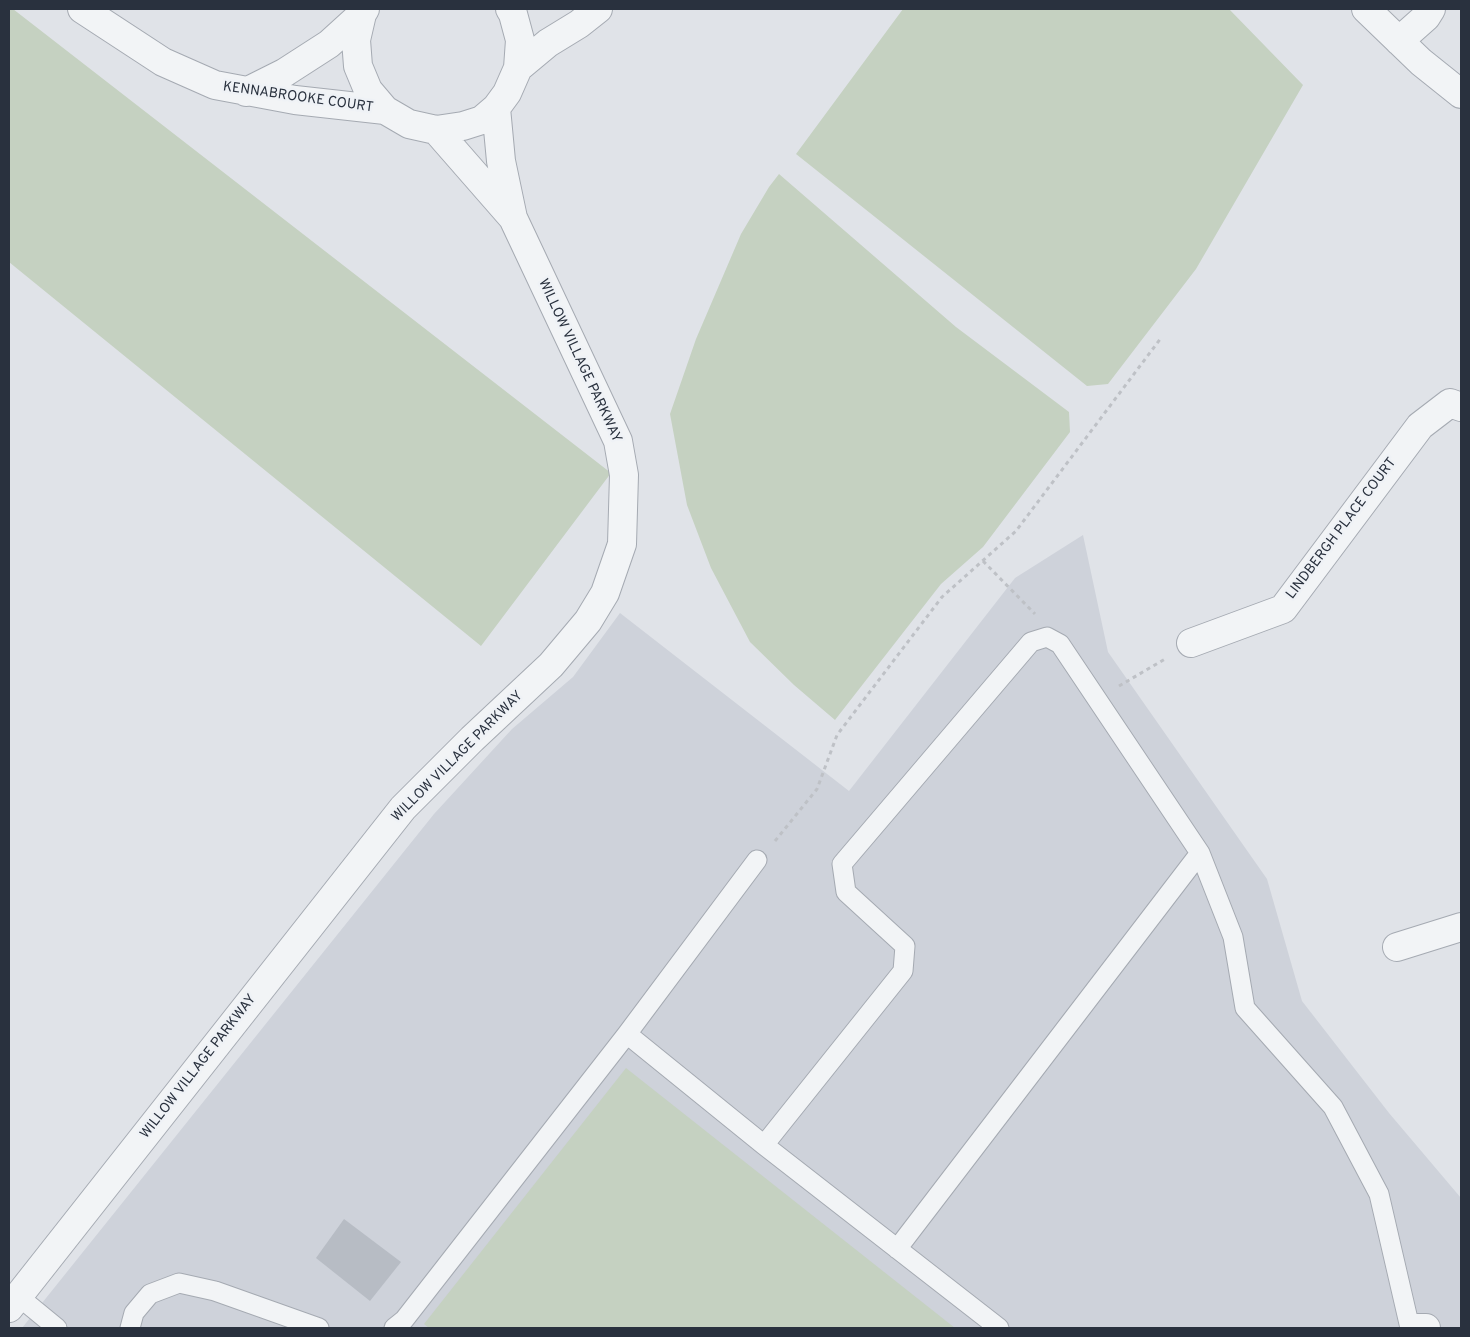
<!DOCTYPE html>
<style>
body{margin:0}
#map{position:relative;width:1470px;height:1337px;overflow:hidden;background:#e0e3e8;font-family:Overpass,sans-serif}
canvas{display:block}
.frame{position:absolute;inset:0;border:10px solid #29313e;pointer-events:none}
</style>
<div id="map">
<canvas width="1470" height="1337"></canvas>
<div class="frame"></div>
</div>
<script>
const ctx = document.querySelector('canvas').getContext('2d');
ctx.lineJoin = 'round';
function fillPath(path, color) { ctx.fillStyle = color; ctx.fill(path, 'evenodd'); }
const shape = rows => new Path2D(rows.map(r => 'M' + r).join(''));
function stroke(path, color, width, dash) { ctx.strokeStyle = color; ctx.lineWidth = width; ctx.lineCap = dash ? 'butt' : 'round'; ctx.setLineDash(dash || []); ctx.stroke(path); }
function write(font, color, halo, rows, align = 'center') {
  ctx.font = font + ' Overpass,sans-serif'; ctx.lineWidth = 5; ctx.setLineDash([]); ctx.textBaseline = 'middle'; ctx.strokeStyle = halo; ctx.fillStyle = color; for (const [text, x, y, turn = 0] of rows) {
    ctx.save(); ctx.translate(x, y); ctx.rotate((+turn || 0) * Math.PI / 180); ctx.textAlign = isNaN(turn) ? turn : align; if (halo) ctx.strokeText(text, 0, 0); ctx.fillText(text, 0, 0); ctx.restore();
  }
}
fillPath(shape([
 [1083,535,1108,652,1267,879,1302,1001,1389,1113,1461,1198,1461,1328,22,1328,434,814,512,729,573,677,620,613,849,791,1015,578]
]), '#ced2da');
fillPath(shape([
 [9,9,13,9,611,473,481,646,9,262],
 [903,9,1229,9,1303,85,1196,269,1108,384,1087,386,796,154],
 [779,174,956,327,1069,412,1070,432,983,547,941,584,835,720,794,685,750,642,711,568,687,505,670,414,696,339,741,234,769,187],
 [626,1068,955,1328,429,1328,424,1324]
]), '#c5d1c1');
fillPath(shape([
 [344,1219,401,1262,370,1301,316,1258]
]), '#b7bcc4');
const service = shape([
 [627,1034,764,1145,999,1328],
 [764,1145,903,971,905,946,846,892,842,864,1031,642,1047,637,1060,644,1200,853,1233,937,1245,1008,1333,1107,1379,1194,1410,1328],
 [897,1249,1200,853],
 [18,1296,57,1328],
 [130,1328,134,1313,150,1294,179,1283,215,1291,319,1328],
 [394,1328,404,1320,627,1034,757,860]
]);
const minor = shape([
 [82,9,163,62,215,85,295,100,385,110],
 [365,9,362,14,356,40,358,66,368,90,385,110,409,124,436,130,463,126,482,120,496,108,507,93,518,68,520,40,513,14,510,9],
 [1366,9,1421,62,1461,94],
 [1399,41,1426,17,1431,9],
 [518,68,548,43,579,24,598,9],
 [246,92,284,73,329,44,362,14],
 [436,130,512,217],
 [1191,643,1283,609,1420,426,1450,403,1461,407],
 [1397,947,1461,927],
 [9,1308,403,808,472,739,551,665,588,621,605,593,622,544,624,475,618,441,513,218,501,161,496,108],
 [1415,1328,1426,1328]
]);
stroke(service, '#a5aab2', 21);
stroke(minor, '#a5aab2', 30);
stroke(shape([
 [983,561,1035,614],
 [1119,686,1165,659],
 [775,841,817,789,837,735,942,597,1016,531,1161,338]
]), '#bec1c6', 3, [4, 4]);
stroke(service, '#f2f4f6', 19);
stroke(minor, '#f2f4f6', 28);
write('14px', '#29313e', '#eff2f6', [
 ["KENNABROOKE COURT",298,98,8],
 ["WILLOW VILLAGE PARKWAY",579,361,65],
 ["LINDBERGH PLACE COURT",1342,529,-53],
 ["WILLOW VILLAGE PARKWAY",458,757,-45],
 ["WILLOW VILLAGE PARKWAY",199,1067,-52]
]);
</script>
